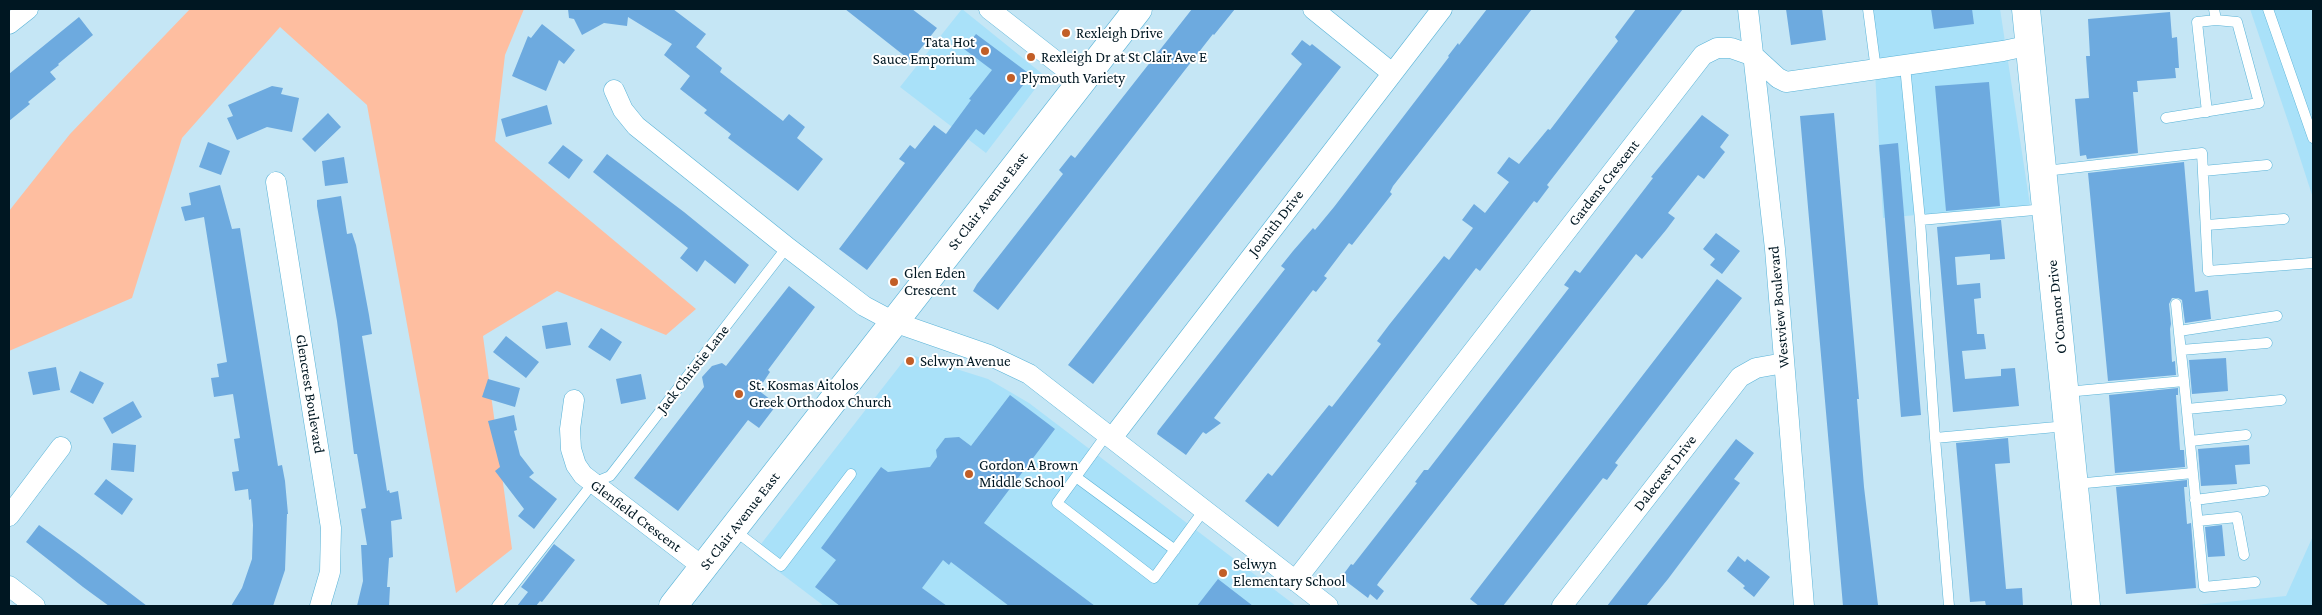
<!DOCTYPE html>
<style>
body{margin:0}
#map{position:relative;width:2322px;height:615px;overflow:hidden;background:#c5e6f5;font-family:"Crimson Pro",serif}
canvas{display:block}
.frame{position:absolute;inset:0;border:10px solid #001722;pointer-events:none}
</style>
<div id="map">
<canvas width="2322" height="615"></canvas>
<div class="frame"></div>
</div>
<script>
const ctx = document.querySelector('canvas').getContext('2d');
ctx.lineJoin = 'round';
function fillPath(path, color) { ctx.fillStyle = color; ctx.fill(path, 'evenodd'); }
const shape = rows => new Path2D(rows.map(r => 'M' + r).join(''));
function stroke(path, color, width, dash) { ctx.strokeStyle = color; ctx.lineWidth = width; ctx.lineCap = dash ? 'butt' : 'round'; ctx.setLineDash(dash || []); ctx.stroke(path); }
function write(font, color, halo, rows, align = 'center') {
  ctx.font = font + ' "Crimson Pro",serif'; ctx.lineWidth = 4; ctx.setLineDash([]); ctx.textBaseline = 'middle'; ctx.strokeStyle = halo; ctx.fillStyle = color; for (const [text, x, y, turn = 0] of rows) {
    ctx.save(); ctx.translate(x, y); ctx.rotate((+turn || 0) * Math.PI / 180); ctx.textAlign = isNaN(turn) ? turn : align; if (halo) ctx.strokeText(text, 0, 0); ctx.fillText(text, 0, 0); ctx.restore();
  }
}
fillPath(shape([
 [962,9,1045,76,986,153,900,87],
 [1868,9,2000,9,2030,205,1883,218,1874,53],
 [2250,9,2313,9,2313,198,2291,130],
 [909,354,988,379,1029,403,1296,606,824,606,754,553],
 [2313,536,2313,606,2186,606,2286,596]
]), '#a9e1f9');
fillPath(shape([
 [190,9,524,9,505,55,495,141,696,309,666,335,557,291,483,336,512,549,456,593,367,105,280,27,182,138,132,298,9,351,9,211,70,134]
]), '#febea0');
fillPath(shape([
 [568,9,673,9,706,34,696,47,722,68,720,72,783,121,789,114,805,127,797,138,823,159,798,191,728,138,731,134,704,113,707,110,680,89,690,76,664,55,672,44,628,17,627,26,604,23,582,35,574,19,569,18],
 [845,9,912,9,937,28,911,61],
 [1192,9,1235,9,1214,35,1213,34,998,310,973,291,977,284,1063,174,1059,170,1071,155,1075,158],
 [1487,9,1532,9,1393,186,1390,192,1392,194,1352,245,1349,243,1324,276,1327,278,1316,292,1313,290,1214,418,1221,423,1206,434,1203,432,1186,455,1157,434,1158,431,1285,269,1281,266,1293,251,1313,228,1315,230,1334,207,1449,57,1448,56,1458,43,1459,45],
 [1636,9,1683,9,1547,185,1549,187,1537,203,1534,201,1480,271,1476,268,1278,527,1245,501,1268,473,1272,476,1329,405,1332,407,1381,344,1377,341,1389,325,1444,256,1449,260,1473,228,1462,220,1474,204,1485,213,1509,182,1497,173,1509,157,1519,164,1548,129,1550,130,1618,41,1615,37],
 [1786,9,1822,9,1826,40,1791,45],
 [1931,9,1972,9,1974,24,1934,29],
 [2170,12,2172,38,2177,37,2179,68,2175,68,2176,78,2137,81,2138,92,2133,92,2138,153,2087,159,2086,155,2080,156,2075,99,2089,98,2086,56,2090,56,2088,19],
 [79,17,93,35,58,64,59,65,50,72,56,79,28,102,30,104,9,121,9,74],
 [542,24,575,50,564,64,559,60,546,91,512,76,528,36,531,38],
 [976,34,1031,75,984,135,976,129,867,270,839,249,905,163,899,159,910,145,915,149,934,125,946,134,971,100,969,99,992,70,964,49],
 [1302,40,1310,46,1312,44,1341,67,1093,384,1068,365,1302,64,1291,54],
 [1989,82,2000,206,1946,211,1935,86],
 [272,86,283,88,281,94,299,98,292,132,267,127,237,140,227,118,233,116,228,105],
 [547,105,552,124,506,137,501,119],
 [328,113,341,127,315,152,302,139],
 [1834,113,1859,399,1857,399,1864,487,1878,605,1870,606,1843,606,1800,116],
 [1702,115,1729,135,1720,147,1725,152,1704,179,1698,175,1668,213,1675,218,1666,230,1642,259,1636,254,1379,582,1377,585,1384,591,1377,600,1370,594,1368,598,1343,579,1345,577,1343,575,1351,564,1353,565,1417,483,1415,482,1424,470,1428,470,1569,288,1564,285,1575,270,1580,273,1653,178,1651,177],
 [208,142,230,151,221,175,199,167],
 [1898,143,1921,415,1901,417,1879,145],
 [563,145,583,160,569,179,548,163],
 [607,154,684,212,749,265,735,284,705,260,697,272,680,258,688,248,593,172],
 [344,157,348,183,325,186,322,161],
 [2184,162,2195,292,2208,290,2211,319,2185,323,2182,300,2178,298,2172,298,2169,304,2171,324,2170,329,2172,362,2175,361,2176,375,2108,381,2088,173],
 [220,185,232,229,240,228,278,466,282,465,285,481,288,514,287,514,285,570,273,606,231,606,242,588,252,559,253,525,251,499,249,500,248,489,235,491,232,472,239,471,234,439,240,438,233,394,214,397,211,378,219,377,217,364,227,362,204,217,185,221,181,207,191,205,189,193],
 [341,196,347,234,352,233,356,245,369,315,372,334,362,336,387,491,389,490,390,493,398,491,402,519,391,521,393,557,389,558,387,587,390,587,389,606,357,606,363,581,361,545,367,545,361,509,366,508,357,454,354,454,337,321,317,206,317,200],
 [2001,220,2005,259,1990,260,1990,254,1955,257,1957,285,1980,283,1981,298,1974,299,1977,334,1984,334,1986,349,1962,351,1965,379,2001,376,2001,369,2015,368,2019,406,1953,412,1937,227],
 [1716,233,1740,251,1722,274,1710,265,1715,259,1703,249],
 [1717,279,1742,298,1615,463,1618,465,1607,480,1603,478,1503,606,1479,606,1470,599],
 [789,286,815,307,768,370,770,372,758,390,775,403,773,405,775,407,759,428,748,420,678,511,634,478,704,387,702,377,712,366,722,363,726,366],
 [567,322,571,345,546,349,542,326],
 [601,328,622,342,610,361,588,347],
 [506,336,539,362,526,378,493,352],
 [2226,358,2228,391,2192,394,2189,360],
 [56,367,60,390,33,395,28,372],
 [80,371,104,383,93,404,70,392],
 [641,374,646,399,621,404,616,379],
 [488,379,520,388,515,407,482,397],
 [2178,388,2178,395,2176,395,2180,450,2184,450,2185,467,2115,473,2109,395],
 [1010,395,1055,429,984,523,1095,606,1009,606,951,562,949,565,943,560,922,588,947,606,840,606,815,587,836,560,821,548,881,467,888,472,930,467,937,457,936,450,945,438,959,437,971,446],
 [133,401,142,417,112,434,103,418],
 [514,415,517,430,514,431,520,455,534,473,529,477,557,499,534,529,518,516,524,509,495,471,500,467,488,421],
 [2008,438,2010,463,1995,464,2006,589,2022,588,2023,606,1986,606,1985,601,1970,602,1956,443],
 [1736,439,1754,453,1734,479,1740,483,1668,579,1646,606,1607,606],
 [113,443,136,445,134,472,111,470],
 [2249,445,2250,464,2235,465,2237,484,2201,486,2198,449],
 [106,479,133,499,122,515,94,494],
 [2187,480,2187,487,2184,487,2187,524,2191,523,2196,588,2126,594,2116,487],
 [39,525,79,554,147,606,109,606,83,587,26,542],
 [2222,525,2225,556,2208,557,2205,527],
 [554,544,575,560,542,602,540,601,536,606,517,606,528,592,521,587],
 [1738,556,1745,562,1747,559,1770,577,1754,597,1743,588,1745,586,1727,571],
 [1218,579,1253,606,1197,606]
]), '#6daadf');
const service = shape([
 [1868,9,1876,70],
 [2268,9,2313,138],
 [1905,66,1920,220,2046,209],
 [2207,112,2197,22,2216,20],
 [2166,118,2259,103,2237,22,2216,20,2214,9],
 [2045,171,2202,153,2208,271,2312,263],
 [2203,171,2267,165],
 [1920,220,1935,438,2067,426],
 [2207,225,2284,219],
 [2176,304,2184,381],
 [2179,331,2277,316],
 [2181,350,2267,343],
 [2066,392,2184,381,2204,587,2255,582],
 [2187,409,2281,400],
 [1107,434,1057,503,1154,578,1204,510],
 [1935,438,1949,606],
 [2190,441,2246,435],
 [1076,477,1175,550],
 [2075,484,2193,473],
 [2195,500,2264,491],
 [2198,521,2237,517,2244,555],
 [734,530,781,566,851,474],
 [497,606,593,483,610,476,614,471,787,247]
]);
const minor = shape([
 [989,9,1081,81],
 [1313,9,1392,73],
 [1748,9,1775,249,1804,606],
 [9,24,28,9],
 [614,90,623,110,636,126,787,247,864,306,894,322,989,355,1029,374,1328,606],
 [276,182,331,528,330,572,320,606],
 [574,400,570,429,571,449,576,465,583,475,703,567],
 [1112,438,1442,9],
 [9,516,61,447],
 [1295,581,1703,55,1717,48,1731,48,1754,56,1778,78,1786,82,2003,51,2031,45],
 [9,586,35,606],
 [1562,606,1740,377,1756,368,1784,363]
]);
const secondary = shape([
 [2026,9,2086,606],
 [673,606,1138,9]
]);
stroke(service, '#59b3d7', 11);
stroke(minor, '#59b3d7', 21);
stroke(secondary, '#59b3d7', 29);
stroke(service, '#fff', 10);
stroke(minor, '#fff', 20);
stroke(secondary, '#fff', 28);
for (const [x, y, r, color] of [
 [1066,33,5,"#c25e27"],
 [985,51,5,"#c25e27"],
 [1031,57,5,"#c25e27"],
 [1011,78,5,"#c25e27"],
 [894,282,5,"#c25e27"],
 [910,361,5,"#c25e27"],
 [739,394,5,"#c25e27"],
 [969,474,5,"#c25e27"],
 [1223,573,5,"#c25e27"]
]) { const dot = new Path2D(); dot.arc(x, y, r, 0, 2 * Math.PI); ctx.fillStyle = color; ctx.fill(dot); stroke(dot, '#fff', 2); }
write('15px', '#001722', '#fff', [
 ["Rexleigh Drive",1076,33],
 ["Tata Hot",975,42,"right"],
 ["Sauce Emporium",975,59,"right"],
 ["Rexleigh Dr at St Clair Ave E",1041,57],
 ["Plymouth Variety",1021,78],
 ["Glen Eden",904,273],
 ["Crescent",904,290],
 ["Selwyn Avenue",920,361],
 ["St. Kosmas Aitolos",749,385],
 ["Greek Orthodox Church",749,402],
 ["Gordon A Brown",979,465],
 ["Middle School",979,482],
 ["Selwyn",1233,564],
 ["Elementary School",1233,581]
], 'left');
write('15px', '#001722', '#fff', [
 ["Gardens Crescent",1604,183,-52],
 ["St Clair Avenue East",988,201,-52],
 ["Joanith Drive",1276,223,-52],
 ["Westview Boulevard",1779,307,-95],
 ["O'Connor Drive",2057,307,-96],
 ["Jack Christie Lane",693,369,-52],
 ["Glencrest Boulevard",310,394,81],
 ["Dalecrest Drive",1665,473,-52],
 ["Glenfield Crescent",636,516,37],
 ["St Clair Avenue East",740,521,-52]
]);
</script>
